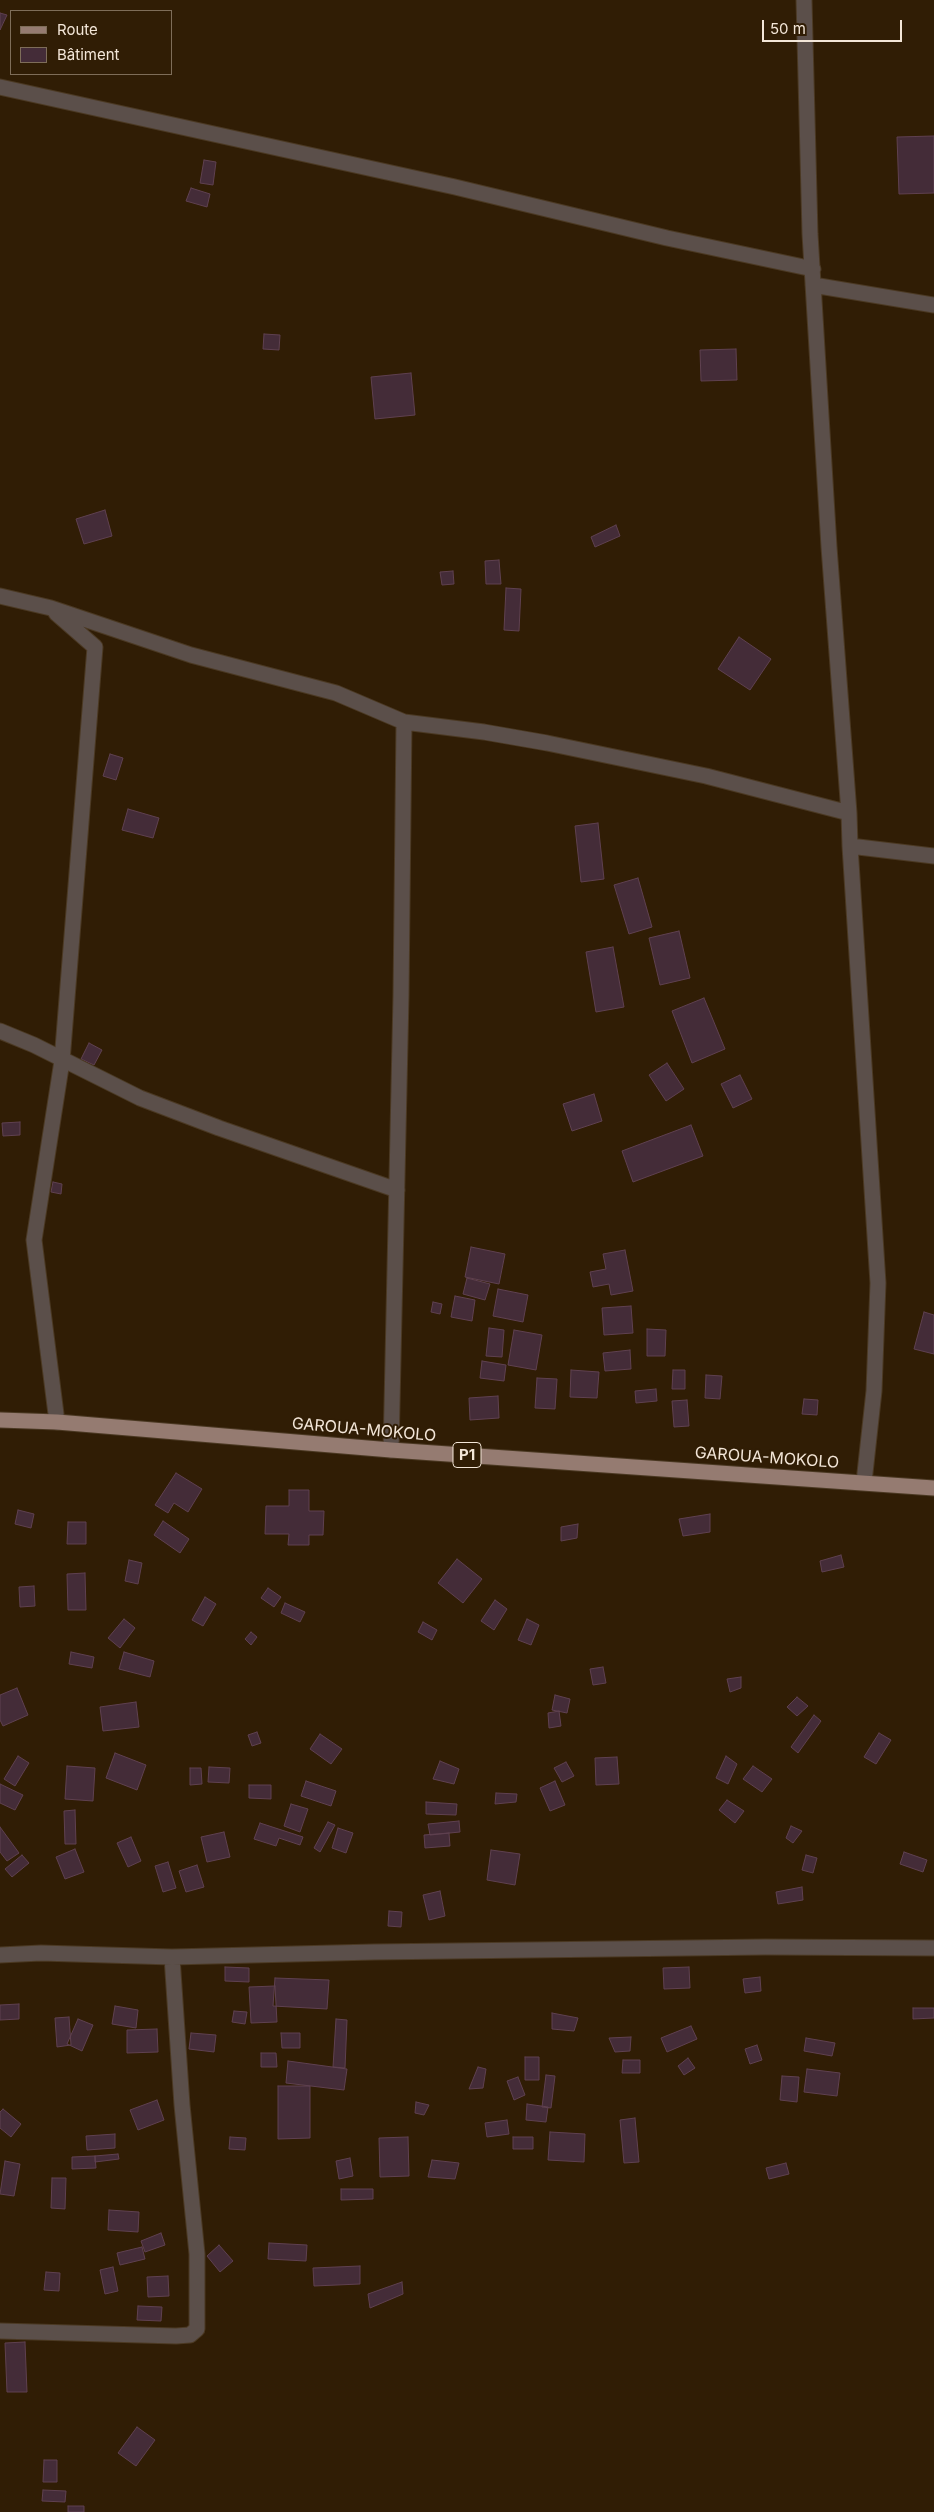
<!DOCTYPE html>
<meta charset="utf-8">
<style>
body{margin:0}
#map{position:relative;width:934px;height:2512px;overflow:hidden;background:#301d05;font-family:Inter,sans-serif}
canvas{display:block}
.legend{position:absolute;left:10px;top:10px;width:162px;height:65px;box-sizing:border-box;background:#301d05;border:1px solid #7e6d59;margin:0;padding:6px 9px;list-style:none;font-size:15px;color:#f3e6d8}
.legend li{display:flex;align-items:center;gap:10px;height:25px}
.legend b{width:25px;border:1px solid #7e6d59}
.scale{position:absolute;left:762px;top:20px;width:140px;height:22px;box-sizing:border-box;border:2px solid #f3e6d8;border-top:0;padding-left:6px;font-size:15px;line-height:18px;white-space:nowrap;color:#f3e6d8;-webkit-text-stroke:4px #301d05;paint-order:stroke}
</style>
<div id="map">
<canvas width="934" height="2512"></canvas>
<ul class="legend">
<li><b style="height:6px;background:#957b71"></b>Route</li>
<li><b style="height:14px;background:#442c38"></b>Bâtiment</li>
</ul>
<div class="scale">50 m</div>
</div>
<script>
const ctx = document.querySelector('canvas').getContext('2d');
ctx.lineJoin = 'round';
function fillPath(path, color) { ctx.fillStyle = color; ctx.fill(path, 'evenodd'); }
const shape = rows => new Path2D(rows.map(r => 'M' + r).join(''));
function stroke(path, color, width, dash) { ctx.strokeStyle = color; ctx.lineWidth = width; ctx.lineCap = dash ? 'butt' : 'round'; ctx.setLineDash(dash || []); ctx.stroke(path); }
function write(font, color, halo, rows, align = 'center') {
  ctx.font = font + ' Inter,sans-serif'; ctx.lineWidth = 4; ctx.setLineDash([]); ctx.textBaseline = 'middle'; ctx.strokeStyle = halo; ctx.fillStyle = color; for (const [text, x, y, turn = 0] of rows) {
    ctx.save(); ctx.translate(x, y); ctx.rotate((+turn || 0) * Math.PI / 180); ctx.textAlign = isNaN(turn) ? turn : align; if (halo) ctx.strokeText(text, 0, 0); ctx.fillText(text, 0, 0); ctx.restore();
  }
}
const building = shape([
 [0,13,7,15,0,30,0,13],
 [934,136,934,193,899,194,897,137,934,136],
 [204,160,216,162,213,185,200,183,204,160],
 [191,188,210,194,207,207,186,201,191,188],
 [264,334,280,335,279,350,263,349,264,334],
 [736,349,737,380,701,381,700,350,736,349],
 [411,373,415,415,375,419,371,377,411,373],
 [105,510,112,536,84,544,76,519,105,510],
 [616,525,620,536,595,547,591,537,616,525],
 [499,560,501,584,486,584,485,561,499,560],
 [453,571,454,584,442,585,440,572,453,571],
 [506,588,521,589,519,631,504,630,506,588],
 [739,637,771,659,750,690,718,669,739,637],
 [110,754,123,758,116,780,103,776,110,754],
 [128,809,159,818,153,838,122,830,128,809],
 [598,823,604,879,581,882,575,826,598,823],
 [638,878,652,927,629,934,614,885,638,878],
 [679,931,690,978,660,985,649,938,679,931],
 [613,947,624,1007,596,1012,586,952,613,947],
 [704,998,725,1049,692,1063,672,1011,704,998],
 [89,1043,102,1050,94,1065,81,1059,89,1043],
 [667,1063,684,1089,666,1101,649,1075,667,1063],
 [740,1075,752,1099,733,1108,721,1084,740,1075],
 [594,1094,602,1121,572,1131,563,1104,594,1094],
 [20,1122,20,1135,3,1136,2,1123,20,1122],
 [691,1125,703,1156,633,1182,622,1151,691,1125],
 [53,1182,62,1184,61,1194,51,1192,53,1182],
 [471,1247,505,1254,499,1284,465,1277,471,1247],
 [625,1250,633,1291,611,1295,609,1284,593,1287,590,1272,606,1269,603,1254,625,1250],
 [467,1278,490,1284,485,1300,463,1294,467,1278],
 [498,1289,528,1295,523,1322,493,1316,498,1289],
 [455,1296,475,1300,472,1321,451,1317,455,1296],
 [433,1302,442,1304,440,1314,431,1312,433,1302],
 [631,1306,633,1333,604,1335,602,1308,631,1306],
 [924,1312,934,1315,934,1354,914,1349,924,1312],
 [489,1328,504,1330,502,1357,486,1356,489,1328],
 [647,1329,666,1330,665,1356,647,1356,647,1329],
 [514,1330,542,1335,536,1370,508,1365,514,1330],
 [630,1350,631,1369,605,1371,603,1353,630,1350],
 [482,1361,506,1365,504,1381,480,1378,482,1361],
 [571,1370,599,1372,597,1398,570,1397,571,1370],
 [673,1370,685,1370,685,1389,672,1389,673,1370],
 [706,1375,722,1376,720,1399,705,1398,706,1375],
 [537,1378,557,1379,555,1409,535,1408,537,1378],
 [656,1389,657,1401,636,1403,635,1391,656,1389],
 [498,1396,499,1418,470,1420,469,1398,498,1396],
 [804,1399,818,1400,817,1415,802,1414,804,1399],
 [687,1400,689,1426,674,1427,672,1401,687,1400],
 [176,1473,202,1489,188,1512,174,1503,168,1513,155,1505,176,1473],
 [289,1490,309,1490,309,1511,324,1511,323,1535,309,1535,309,1545,288,1545,289,1534,265,1534,266,1506,289,1506,289,1490],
 [18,1510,34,1514,31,1528,15,1524,18,1510],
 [710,1514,710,1532,683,1536,679,1519,710,1514],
 [163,1521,189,1539,180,1553,154,1535,163,1521],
 [68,1522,86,1522,86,1544,67,1544,68,1522],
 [578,1524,577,1538,561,1541,561,1527,578,1524],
 [841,1555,844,1567,822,1572,820,1561,841,1555],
 [457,1559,482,1579,463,1603,438,1583,457,1559],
 [129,1560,142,1563,138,1584,125,1581,129,1560],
 [85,1573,86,1610,68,1610,67,1574,85,1573],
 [34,1586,35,1606,20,1607,19,1587,34,1586],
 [268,1588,281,1597,274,1607,261,1598,268,1588],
 [205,1597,216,1604,203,1626,192,1620,205,1597],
 [495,1600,507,1609,494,1630,481,1621,495,1600],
 [285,1603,305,1612,300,1622,281,1613,285,1603],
 [124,1619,135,1628,120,1648,108,1638,124,1619],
 [527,1619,539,1625,531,1645,518,1640,527,1619],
 [423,1622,437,1630,432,1640,418,1632,423,1622],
 [251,1632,257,1637,251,1645,245,1639,251,1632],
 [71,1652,94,1657,92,1668,69,1664,71,1652],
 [124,1652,154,1661,150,1677,119,1669,124,1652],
 [603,1667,606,1683,593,1685,590,1669,603,1667],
 [741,1677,741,1688,730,1692,727,1679,741,1677],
 [17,1688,28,1715,3,1726,0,1720,0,1695,17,1688],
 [555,1695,570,1699,567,1713,552,1710,555,1695],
 [797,1697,808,1706,797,1716,787,1707,797,1697],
 [136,1702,139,1727,103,1731,100,1707,136,1702],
 [559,1711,561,1726,549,1728,548,1713,559,1711],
 [814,1715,821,1721,798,1753,791,1747,814,1715],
 [257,1732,261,1743,252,1746,248,1735,257,1732],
 [879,1733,891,1740,876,1764,864,1757,879,1733],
 [320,1734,342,1749,331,1764,310,1749,320,1734],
 [115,1753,146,1765,137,1790,106,1778,115,1753],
 [18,1756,29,1763,15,1786,4,1779,18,1756],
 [726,1756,737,1764,728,1784,716,1778,726,1756],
 [617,1757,619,1784,596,1785,595,1758,617,1757],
 [440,1761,459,1769,454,1784,433,1779,440,1761],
 [566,1762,574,1776,562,1782,554,1768,566,1762],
 [67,1766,95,1768,93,1801,65,1799,67,1766],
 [753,1766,772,1779,762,1792,743,1779,753,1766],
 [209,1767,230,1768,229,1783,208,1782,209,1767],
 [190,1768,201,1768,202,1784,190,1785,190,1768],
 [306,1781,336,1791,331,1806,301,1796,306,1781],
 [555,1781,565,1805,550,1811,540,1788,555,1781],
 [0,1784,23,1795,15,1810,0,1803,0,1784],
 [249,1785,271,1785,271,1799,249,1798,249,1785],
 [496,1793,517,1794,516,1802,495,1804,496,1793],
 [727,1800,744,1811,735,1823,719,1810,727,1800],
 [426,1802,457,1804,456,1815,426,1814,426,1802],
 [291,1804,308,1809,300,1832,284,1826,291,1804],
 [75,1810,76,1844,65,1844,64,1811,75,1810],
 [459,1821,460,1832,430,1835,428,1824,459,1821],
 [328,1822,335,1825,320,1852,314,1848,328,1822],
 [260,1823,303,1837,300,1845,279,1838,276,1846,254,1839,260,1823],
 [791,1826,802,1831,793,1843,786,1838,791,1826],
 [0,1827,19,1853,7,1861,0,1852,0,1827],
 [338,1828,353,1833,346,1853,332,1848,338,1828],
 [224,1832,230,1857,207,1862,201,1837,224,1832],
 [449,1833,450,1846,425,1848,424,1835,449,1833],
 [131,1837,141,1861,128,1867,117,1843,131,1837],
 [75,1849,84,1872,65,1879,56,1857,75,1849],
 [491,1850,520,1854,515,1885,487,1880,491,1850],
 [904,1852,927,1860,923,1872,900,1864,904,1852],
 [22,1855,29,1863,12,1877,5,1869,22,1855],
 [806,1855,817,1858,813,1873,802,1870,806,1855],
 [168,1862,176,1888,163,1892,155,1866,168,1862],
 [197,1865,204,1887,186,1892,179,1871,197,1865],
 [802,1887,803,1900,778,1904,776,1892,802,1887],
 [440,1891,445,1916,429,1920,423,1895,440,1891],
 [389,1911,402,1912,401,1927,388,1926,389,1911],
 [225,1967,249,1968,249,1982,225,1981,225,1967],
 [689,1967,690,1988,664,1989,663,1968,689,1967],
 [760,1977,761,1991,745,1993,743,1979,760,1977],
 [275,1978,329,1980,327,2009,273,2006,275,1978],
 [275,1986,277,2022,251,2023,249,1987,275,1986],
 [19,2004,19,2019,0,2020,0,2005,19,2004],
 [115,2006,138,2010,136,2028,112,2024,115,2006],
 [913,2008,934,2008,934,2018,913,2019,913,2008],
 [234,2011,247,2012,245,2024,232,2022,234,2011],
 [552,2013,578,2018,574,2031,552,2029,552,2013],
 [69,2017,71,2045,57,2047,55,2018,69,2017],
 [78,2019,93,2025,82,2051,67,2044,78,2019],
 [336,2019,347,2020,345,2068,333,2067,336,2019],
 [691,2026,697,2039,667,2052,661,2038,691,2026],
 [157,2029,158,2052,127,2053,127,2030,157,2029],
 [191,2033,216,2035,214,2052,189,2049,191,2033],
 [281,2033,300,2033,300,2048,282,2048,281,2033],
 [631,2037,630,2051,615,2052,609,2038,631,2037],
 [806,2038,835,2043,832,2056,804,2051,806,2038],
 [757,2045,762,2060,750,2064,745,2049,757,2045],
 [261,2053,276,2053,277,2067,261,2067,261,2053],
 [525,2057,539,2057,539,2080,525,2080,525,2057],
 [688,2058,695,2068,684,2075,678,2066,688,2058],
 [623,2060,640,2060,640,2073,622,2073,623,2060],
 [288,2061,347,2069,344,2090,286,2083,288,2061],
 [478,2067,486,2069,483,2088,469,2089,478,2067],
 [807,2069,840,2073,837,2096,804,2092,807,2069],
 [546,2075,555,2076,551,2108,542,2107,546,2075],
 [782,2076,799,2077,797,2102,780,2100,782,2076],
 [518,2077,525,2095,514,2100,507,2081,518,2077],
 [278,2086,310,2086,310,2138,278,2139,278,2086],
 [157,2100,164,2120,138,2130,130,2110,157,2100],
 [416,2102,429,2105,424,2115,415,2113,416,2102],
 [527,2104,548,2107,546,2122,526,2120,527,2104],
 [3,2109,21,2124,11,2137,0,2128,0,2112,3,2109],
 [635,2118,639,2162,624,2163,620,2120,635,2118],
 [507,2120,509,2134,487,2137,485,2123,507,2120],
 [550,2132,585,2134,584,2162,548,2160,550,2132],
 [115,2134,115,2148,87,2150,86,2136,115,2134],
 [230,2137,246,2138,245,2150,229,2149,230,2137],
 [408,2137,409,2176,380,2177,379,2138,408,2137],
 [513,2137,533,2137,533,2149,513,2149,513,2137],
 [118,2154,119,2159,95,2162,95,2156,118,2154],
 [95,2156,96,2168,72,2169,72,2157,95,2156],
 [350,2158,353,2176,339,2179,336,2161,350,2158],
 [432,2160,459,2163,455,2179,428,2177,432,2160],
 [5,2161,20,2164,14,2196,0,2194,5,2161],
 [786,2163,789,2174,769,2179,766,2168,786,2163],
 [52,2178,66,2178,65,2209,51,2208,52,2178],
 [341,2189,373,2189,373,2199,341,2200,341,2189],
 [109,2210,139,2212,138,2232,108,2230,109,2210],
 [161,2233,165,2245,145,2252,141,2241,161,2233],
 [269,2243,307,2245,306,2261,268,2259,269,2243],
 [219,2245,233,2261,220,2272,207,2256,219,2245],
 [142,2247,145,2259,120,2265,117,2253,142,2247],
 [360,2266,360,2284,314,2286,313,2268,360,2266],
 [113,2267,118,2291,105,2294,100,2270,113,2267],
 [46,2272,60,2273,59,2291,44,2290,46,2272],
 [168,2276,169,2296,148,2297,147,2277,168,2276],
 [402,2282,403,2294,370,2308,368,2294,402,2282],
 [138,2306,162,2307,161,2321,137,2320,138,2306],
 [25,2342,27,2392,7,2392,5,2343,25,2342],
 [137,2427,155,2440,136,2466,118,2453,137,2427],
 [44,2460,57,2460,57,2482,43,2482,44,2460],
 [43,2490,66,2491,65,2502,42,2501,43,2490],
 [68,2506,84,2506,84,2512,68,2512,68,2506]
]);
fillPath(building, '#442c38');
stroke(building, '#5f4150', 1);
const minor = shape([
 [804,0,810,234,829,547,849,813,850,846,878,1283,874,1391,864,1482],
 [0,87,455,187,667,238,813,269],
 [813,285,934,305],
 [0,596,51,608,191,655,336,693,404,722,484,732,547,743,706,776,849,813],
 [56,613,95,647,62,1061,34,1240,57,1422],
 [850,846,934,856],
 [0,1031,34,1045,140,1098,219,1128,397,1190],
 [391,1450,401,996,404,722],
 [0,1955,41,1953,172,1957,374,1952,765,1947,934,1948],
 [0,2331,176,2336,190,2335,197,2329,197,2254,182,2105,172,1957]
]);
const major = shape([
 [0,1420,57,1422,391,1450,934,1488]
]);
stroke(minor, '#4b3923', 17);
stroke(major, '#4b3923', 17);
stroke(minor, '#5b4f4a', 15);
stroke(major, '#957b71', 15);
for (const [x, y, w] of [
 [467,1455,28]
]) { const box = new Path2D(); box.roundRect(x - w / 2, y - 12.5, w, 25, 4); ctx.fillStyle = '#301d05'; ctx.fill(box); stroke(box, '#f3e6d8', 1); }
write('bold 15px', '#f3e6d8', null, [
 ["P1",467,1455]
]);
write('16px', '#f3e6d8', '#301d05', [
 ["GAROUA-MOKOLO",364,1430,5],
 ["GAROUA-MOKOLO",767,1458,4]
]);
</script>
